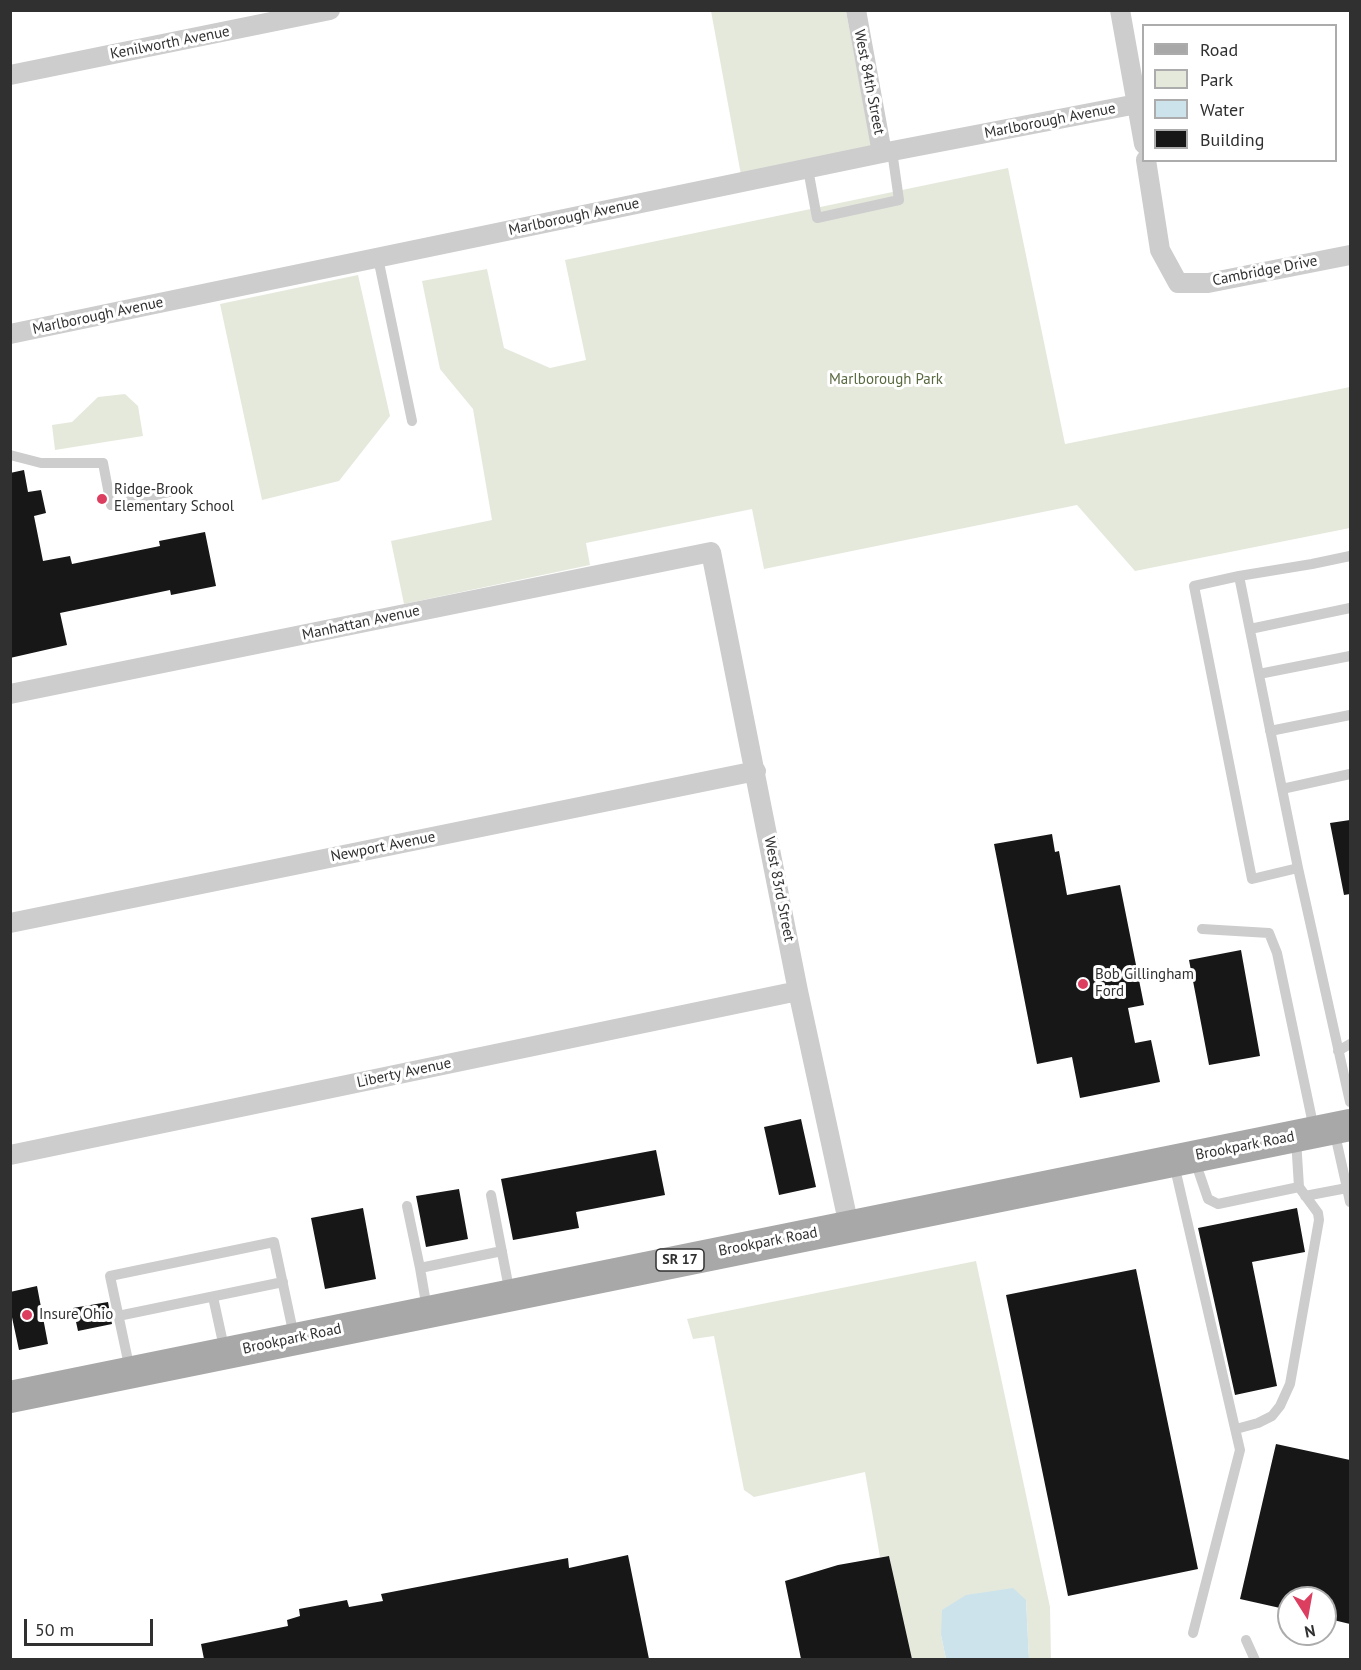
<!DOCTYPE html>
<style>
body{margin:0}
#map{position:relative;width:1361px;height:1670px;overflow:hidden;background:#fff;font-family:"PT Sans",sans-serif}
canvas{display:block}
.frame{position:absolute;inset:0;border:12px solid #303030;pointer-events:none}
.legend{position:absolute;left:1142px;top:24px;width:195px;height:138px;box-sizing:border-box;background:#fff;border:2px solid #acacac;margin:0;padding:8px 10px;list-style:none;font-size:18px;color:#303030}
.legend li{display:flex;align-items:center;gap:12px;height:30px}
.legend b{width:30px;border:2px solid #acacac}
.north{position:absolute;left:1277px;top:1586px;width:60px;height:60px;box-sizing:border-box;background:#fff;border:2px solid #acacac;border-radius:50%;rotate:169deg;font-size:16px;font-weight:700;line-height:24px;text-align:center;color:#303030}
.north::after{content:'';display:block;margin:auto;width:21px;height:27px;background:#dc3e60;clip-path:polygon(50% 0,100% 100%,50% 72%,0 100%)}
.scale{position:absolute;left:24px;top:1619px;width:129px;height:27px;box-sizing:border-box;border:3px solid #303030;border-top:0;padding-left:8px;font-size:18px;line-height:21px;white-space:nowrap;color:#303030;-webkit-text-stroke:4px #fff;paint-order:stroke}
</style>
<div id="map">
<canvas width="1361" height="1670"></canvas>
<div class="frame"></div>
<ul class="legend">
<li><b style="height:8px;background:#a8a8a8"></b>Road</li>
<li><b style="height:16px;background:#e5e9dc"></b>Park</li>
<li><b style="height:16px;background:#cde3eb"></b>Water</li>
<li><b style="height:16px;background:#171717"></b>Building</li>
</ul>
<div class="north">N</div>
<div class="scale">50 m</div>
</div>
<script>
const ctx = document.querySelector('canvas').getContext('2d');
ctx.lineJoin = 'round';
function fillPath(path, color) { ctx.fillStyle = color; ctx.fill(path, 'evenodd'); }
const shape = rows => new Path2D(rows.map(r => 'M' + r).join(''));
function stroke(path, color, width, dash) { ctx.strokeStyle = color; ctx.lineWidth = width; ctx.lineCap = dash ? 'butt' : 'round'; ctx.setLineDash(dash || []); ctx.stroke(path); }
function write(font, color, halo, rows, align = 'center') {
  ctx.font = font + ' "PT Sans",sans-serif'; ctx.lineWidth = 6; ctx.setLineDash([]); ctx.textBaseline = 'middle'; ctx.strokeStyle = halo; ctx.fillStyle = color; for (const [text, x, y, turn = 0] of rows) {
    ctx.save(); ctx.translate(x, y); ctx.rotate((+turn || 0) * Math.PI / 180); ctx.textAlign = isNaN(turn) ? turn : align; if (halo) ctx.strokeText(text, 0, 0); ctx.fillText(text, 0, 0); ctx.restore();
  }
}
fillPath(shape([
 [711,11,846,11,872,149,741,175],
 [1008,168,1065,444,1350,387,1350,528,1135,571,1077,505,764,569,752,509,586,543,590,565,404,604,391,541,492,520,473,409,440,369,422,281,487,269,504,348,550,368,586,360,565,260],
 [358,275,390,416,339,481,262,500,220,304],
 [125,394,138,406,143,436,55,450,52,425,72,422,98,397],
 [976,1261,1050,1607,1051,1659,1029,1659,1026,1600,941,1635,946,1659,909,1659,889,1556,880,1557,865,1472,754,1497,744,1490,714,1336,693,1339,687,1319]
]), '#e5e9dc');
fillPath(shape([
 [1013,1588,1026,1600,1029,1659,946,1659,941,1635,942,1610,966,1595]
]), '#cde3eb');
fillPath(shape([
 [24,470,28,492,41,490,46,513,34,516,43,561,70,556,72,564,160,546,159,541,205,532,216,586,171,595,170,590,60,613,67,645,10,658,10,473],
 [1350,820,1350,894,1344,895,1330,823],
 [1052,834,1055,852,1059,851,1067,895,1120,885,1144,1005,1128,1008,1135,1043,1151,1040,1160,1082,1080,1098,1072,1057,1037,1064,994,844],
 [1241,950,1260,1056,1209,1065,1189,960],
 [801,1119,816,1187,779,1195,764,1127],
 [656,1150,665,1195,576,1212,579,1228,513,1240,501,1179],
 [459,1189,468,1239,426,1247,416,1196],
 [363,1208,376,1279,325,1289,311,1218],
 [1297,1208,1305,1252,1252,1262,1277,1386,1235,1395,1198,1228],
 [1136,1269,1198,1569,1068,1596,1006,1295],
 [37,1286,48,1344,19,1350,10,1308,10,1292],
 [108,1302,112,1324,78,1331,73,1308],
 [1276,1444,1350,1460,1350,1624,1325,1618,1325,1598,1289,1598,1289,1610,1240,1599],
 [628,1555,649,1659,204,1659,201,1644,288,1626,287,1620,300,1616,299,1609,347,1600,349,1607,383,1601,381,1594,568,1558,569,1568],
 [889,1556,912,1659,801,1659,785,1581,838,1565]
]), '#171717');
stroke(shape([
 [808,169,817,218,899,200,892,151],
 [378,258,412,421],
 [10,455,41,463,103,463,111,505,173,491],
 [1239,576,1312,564,1350,556],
 [1250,629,1350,608],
 [1259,674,1350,656],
 [1270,731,1350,715],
 [1282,789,1350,774],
 [1298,868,1252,879,1194,586,1239,576,1298,868,1350,1102],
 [1202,929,1269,933,1277,953,1314,1129],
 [1338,1051,1350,1044],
 [1334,1130,1347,1188,1350,1187],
 [1194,1158,1208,1199,1218,1204,1299,1187],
 [1174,1164,1240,1450,1193,1633],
 [491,1195,510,1294],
 [1305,1196,1347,1188,1350,1202],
 [407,1206,420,1268],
 [213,1297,225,1352],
 [427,1309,420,1268,502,1251],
 [118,1316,283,1282],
 [130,1370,110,1276,274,1242,294,1336],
 [1236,1429,1258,1423,1272,1416,1280,1406,1290,1384,1319,1220,1318,1213,1299,1187,1296,1139],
 [1246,1640,1255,1660]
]), '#cdcdcd', 10);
stroke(shape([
 [856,10,882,153],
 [1120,10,1144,144],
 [10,75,330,10],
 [1146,160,1160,250,1178,283,1208,283,1350,255],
 [10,334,882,153,1137,104],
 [10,694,711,552,798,991,849,1226],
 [10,923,756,771],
 [10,1155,798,991]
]), '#cdcdcd', 20);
stroke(shape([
 [10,1397,1350,1125]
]), '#a8a8a8', 32);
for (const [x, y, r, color] of [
 [102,499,6,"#dc3e60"],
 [1083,984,6,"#dc3e60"],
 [27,1315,6,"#dc3e60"]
]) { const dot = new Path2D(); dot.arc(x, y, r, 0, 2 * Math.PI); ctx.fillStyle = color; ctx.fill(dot); stroke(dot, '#fff', 2); }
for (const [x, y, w] of [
 [680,1260,48]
]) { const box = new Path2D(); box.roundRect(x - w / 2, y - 11, w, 22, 4.5); ctx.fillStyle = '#fff'; ctx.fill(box); stroke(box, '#303030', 1.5); }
write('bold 14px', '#303030', null, [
 ["SR 17",680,1260]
]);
write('15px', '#303030', '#fff', [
 ["Kenilworth Avenue",170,43,-11],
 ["West 84th Street",869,82,79],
 ["Marlborough Avenue",1050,121,-11],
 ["Marlborough Avenue",574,217,-12],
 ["Cambridge Drive",1265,271,-11],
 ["Marlborough Avenue",98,316,-12],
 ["Manhattan Avenue",361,623,-12],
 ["Newport Avenue",383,847,-11],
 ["West 83rd Street",779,889,79],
 ["Liberty Avenue",404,1073,-12],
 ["Brookpark Road",1245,1146,-11],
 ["Brookpark Road",768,1242,-11],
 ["Brookpark Road",292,1339,-12]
]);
write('15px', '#5a6a40', '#fff', [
 ["Marlborough Park",886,380]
]);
write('15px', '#303030', '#fff', [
 ["Ridge-Brook",114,490],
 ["Elementary School",114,507],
 ["Bob Gillingham",1095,975],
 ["Ford",1095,992],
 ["Insure Ohio",39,1315]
], 'left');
</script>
